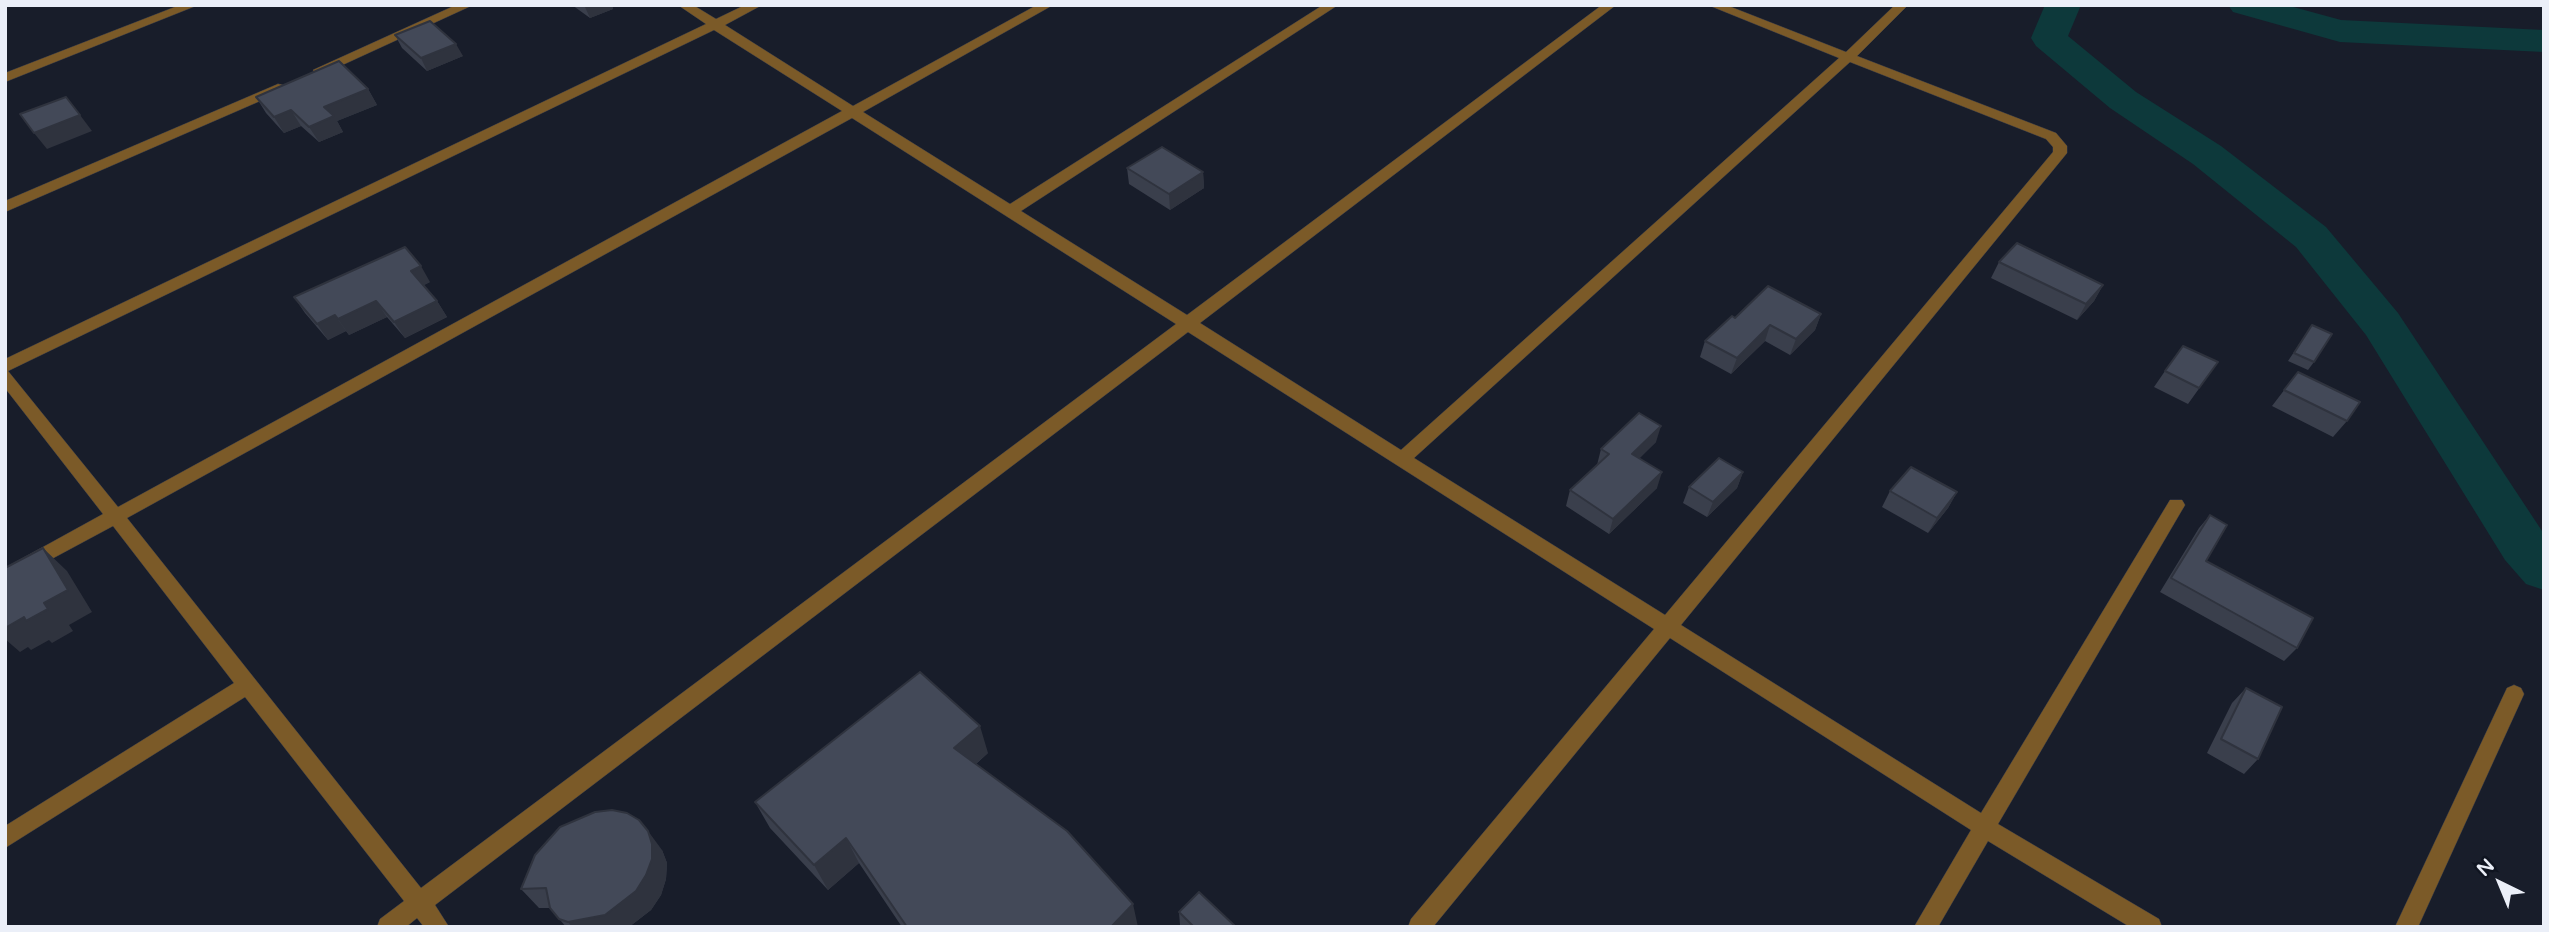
<!DOCTYPE html>
<style>
body{margin:0}
#map{position:relative;width:2549px;height:932px;overflow:hidden;background:#181d2a;font-family:"Varela Round",sans-serif}
canvas{display:block}
.frame{position:absolute;inset:0;border:7px solid #ebeff8;pointer-events:none}
.north{position:absolute;left:2465px;top:848px;width:70px;height:70px;-webkit-text-stroke:5px #0f1420;paint-order:stroke;rotate:317deg;font-size:19px;font-weight:700;line-height:28px;text-align:center;color:#ebeff8}
.north::after{content:'';display:block;margin:auto;width:24px;height:32px;background:#ebeff8;clip-path:polygon(50% 0,100% 100%,50% 72%,0 100%)}
</style>
<div id="map">
<canvas width="2549" height="932"></canvas>
<div class="frame"></div>
<div class="north">N</div>
</div>
<script>
const ctx = document.querySelector('canvas').getContext('2d');
ctx.lineJoin = 'round';
const shape = rows => new Path2D(rows.map(r => 'M' + r).join(''));
function fillPath(path, color) { ctx.fillStyle = color; ctx.fill(path, 'evenodd'); }
function stroke(path, color, width, dash) { ctx.strokeStyle = color; ctx.lineWidth = width; ctx.lineCap = dash ? 'butt' : 'round'; ctx.setLineDash(dash || []); ctx.stroke(path); }
fillPath(shape([
 [2045,5,2081,5,2068,36,2136,92,2221,146,2326,227,2398,313,2544,534,2544,590,2526,584,2505,560,2366,335,2296,247,2193,164,2110,108,2036,46,2031,38,2045,5],
 [2228,5,2286,5,2341,20,2544,30,2544,52,2340,42,2233,12,2228,5]
]), '#0d393b');
const minor = shape([
 [180,5,198,5,5,82,5,73,180,5],
 [456,5,473,5,325,73,315,73,313,70,456,5],
 [678,5,693,5,716,19,745,5,762,5,725,25,853,106,1037,5,1053,5,863,112,1010,204,1323,5,1338,5,1021,211,1187,315,1602,5,1616,5,1200,323,1401,450,1839,58,1708,5,1726,5,1846,52,1895,5,1908,5,1857,56,2056,133,2067,146,2067,153,1681,625,1981,813,2170,500,2182,500,2185,505,2182,510,1998,824,2159,919,2162,927,2130,927,1988,841,1938,927,1914,927,1971,830,1670,638,1433,927,1408,927,1411,919,1654,629,1188,332,435,905,449,927,424,927,417,918,406,927,377,927,380,919,404,901,245,697,5,848,5,826,234,683,113,526,5,584,5,568,103,514,5,388,5,359,706,24,678,5],
 [714,30,842,111,118,507,8,371,714,30],
 [1850,62,2046,139,2053,147,2053,152,1665,615,1414,458,1850,62],
 [852,118,1176,324,421,888,127,518,852,118],
 [278,84,283,85,283,91,5,212,5,201,278,84],
 [2514,685,2521,688,2524,694,2418,927,2395,927,2507,688,2514,685]
]);
stroke(minor, '#363a47', 1);
fillPath(minor, '#7b5a28');
fillPath(shape([
 [572,5,612,5,613,9,590,18],
 [395,35,463,56,427,71,402,48],
 [368,89,377,105,337,121,343,132,319,142,301,126,284,133,266,113,256,97],
 [1127,168,1203,172,1204,188,1170,210,1129,184],
 [1999,262,2103,285,2094,301,2077,320,1991,278],
 [430,282,424,285,437,301,447,317,405,338,387,317,349,335,346,331,328,340,305,313,294,297],
 [1821,314,1815,330,1790,355,1765,341,1731,374,1700,357,1705,341,1735,318],
 [2312,325,2314,362,2308,370,2288,361],
 [2218,362,2188,404,2154,387,2165,371],
 [2298,372,2347,421,2333,437,2272,406],
 [1656,442,1639,458,1657,488,1609,534,1566,506,1570,490,1597,465,1601,449],
 [1743,472,1737,488,1707,517,1683,503,1689,487],
 [1890,491,1957,492,1948,508,1928,533,1882,507],
 [2210,515,2206,561,2297,648,2284,661,2160,592,2199,528],
 [2246,688,2258,759,2244,774,2207,753,2232,703],
 [988,753,976,764,1138,927,902,927,859,863,828,890,770,828,755,802],
 [662,850,667,863,666,879,661,895,651,910,629,927,566,927,550,908,539,908,521,889],
 [1179,912,1236,927,1182,927,1180,925]
]), '#3a3f4c');
fillPath(shape([
 [589,5,612,5,613,9,590,18,585,7],
 [456,44,463,56,427,71,421,58],
 [368,89,377,105,337,121,343,132,319,142,309,127,324,107],
 [291,110,301,126,284,133,274,117],
 [80,115,92,131,47,149,34,133],
 [1203,172,1204,188,1170,210,1169,194],
 [421,266,430,282,420,287,411,271],
 [2103,285,2094,301,2077,320,2086,304],
 [376,301,387,317,349,335,338,319],
 [437,301,447,317,405,338,394,322],
 [1821,314,1815,330,1790,355,1796,339],
 [335,315,346,331,328,340,317,324],
 [1770,325,1765,341,1731,374,1737,358],
 [1661,426,1656,442,1628,470,1632,454],
 [1662,472,1657,488,1609,534,1613,519],
 [1743,472,1737,488,1707,517,1713,502],
 [1957,492,1948,508,1928,533,1937,518],
 [43,548,67,571,92,612,69,625,73,631,52,643,49,640,31,650,28,647,20,652,5,639,5,626,24,617,44,603],
 [980,726,988,753,963,775,954,748],
 [648,831,662,850,667,863,666,879,661,895,651,910,629,927,572,927,568,922],
 [846,838,859,863,828,890,814,865],
 [1133,904,1138,927,1111,927]
]), '#2f333e');
const building = shape([
 [430,21,456,44,421,58,395,35,430,21],
 [339,61,368,89,324,107,334,116,309,127,291,110,274,117,256,97,339,61],
 [66,97,80,115,34,133,20,114,66,97],
 [1162,147,1203,172,1169,194,1127,168,1162,147],
 [2017,243,2103,285,2086,304,1999,262,2017,243],
 [405,247,421,266,411,271,437,301,394,322,376,301,338,319,335,315,317,324,294,297,405,247],
 [1768,286,1821,314,1796,339,1770,325,1737,358,1705,341,1732,316,1735,318,1768,286],
 [2312,325,2332,334,2314,362,2294,353,2312,325],
 [2183,346,2218,362,2199,388,2165,371,2183,346],
 [2298,372,2360,402,2347,421,2284,390,2298,372],
 [1639,413,1661,426,1632,454,1662,472,1613,519,1570,490,1609,454,1601,449,1639,413],
 [1719,458,1743,472,1713,502,1689,487,1719,458],
 [1911,467,1957,492,1937,518,1890,491,1911,467],
 [2210,515,2227,525,2206,561,2313,618,2297,648,2171,578,2210,515],
 [43,548,68,590,44,603,48,609,26,621,24,617,5,628,5,568,43,548],
 [920,672,980,726,954,748,1067,831,1133,904,1111,927,907,927,846,838,814,865,755,802,920,672],
 [2246,688,2282,707,2258,759,2221,739,2246,688],
 [612,810,627,813,639,820,648,831,652,844,652,859,646,875,636,891,605,915,568,922,559,919,550,908,546,888,521,889,535,855,560,827,595,812,612,810],
 [1199,892,1236,927,1194,927,1179,912,1199,892]
]);
fillPath(building, '#434958');
stroke(building, '#2f333e', 2);
</script>
